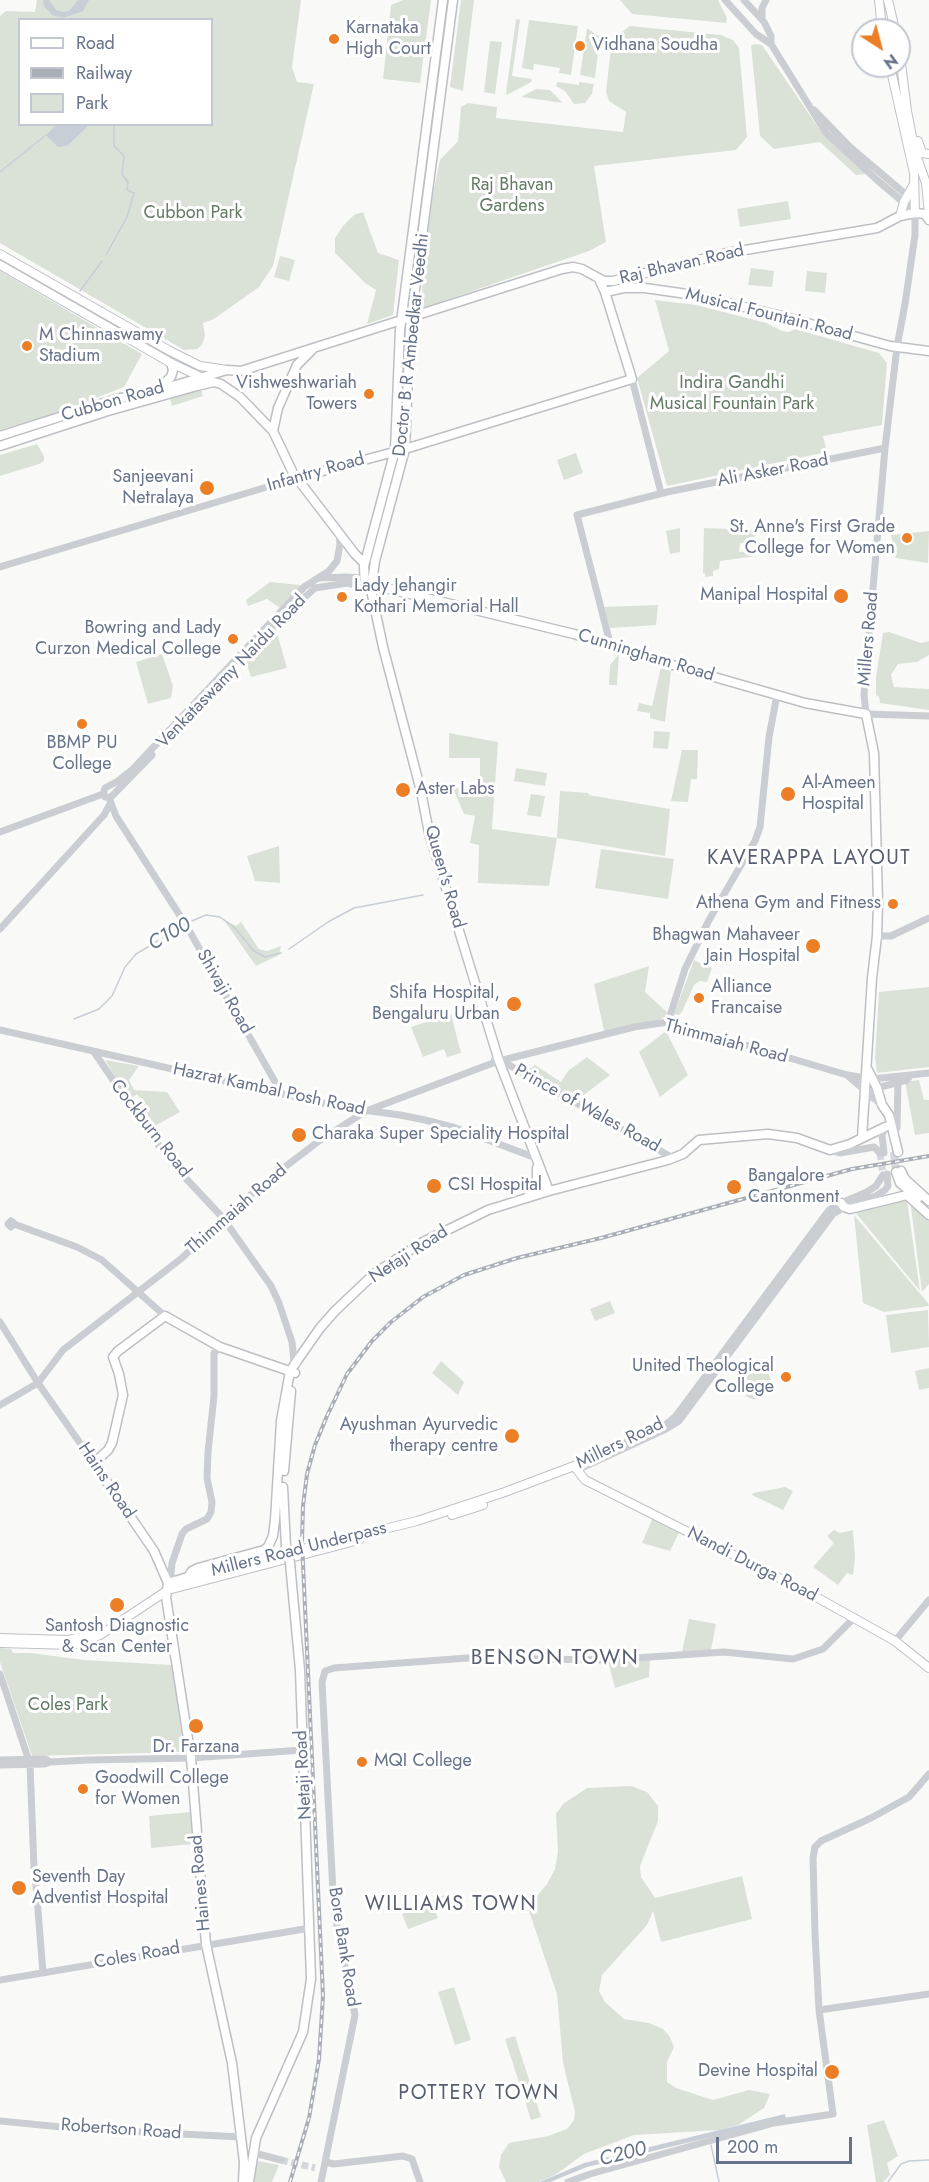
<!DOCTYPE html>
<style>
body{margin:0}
#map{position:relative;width:929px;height:2182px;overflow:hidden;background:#f9faf8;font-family:Jost,sans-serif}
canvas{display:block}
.legend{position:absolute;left:18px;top:18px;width:195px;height:108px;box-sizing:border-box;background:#fff;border:2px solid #c2c7d0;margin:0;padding:8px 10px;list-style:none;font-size:18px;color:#67738a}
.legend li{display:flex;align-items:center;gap:12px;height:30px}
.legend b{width:30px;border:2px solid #c2c7d0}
.north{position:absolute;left:851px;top:18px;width:60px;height:60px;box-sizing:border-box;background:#fff;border:2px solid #c2c7d0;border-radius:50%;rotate:144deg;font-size:16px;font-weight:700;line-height:24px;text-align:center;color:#67738a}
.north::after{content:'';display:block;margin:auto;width:21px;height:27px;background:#ec7f26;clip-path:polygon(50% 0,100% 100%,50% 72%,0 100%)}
.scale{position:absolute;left:716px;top:2137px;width:136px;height:27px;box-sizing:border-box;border:3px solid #67738a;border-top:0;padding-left:8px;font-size:18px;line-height:21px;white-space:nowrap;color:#67738a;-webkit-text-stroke:4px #fff;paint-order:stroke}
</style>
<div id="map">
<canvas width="929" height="2182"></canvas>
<ul class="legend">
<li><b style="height:8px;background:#fff"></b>Road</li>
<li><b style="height:8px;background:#aaaeb6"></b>Railway</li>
<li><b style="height:16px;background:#dae2d8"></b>Park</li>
</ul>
<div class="north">N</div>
<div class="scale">200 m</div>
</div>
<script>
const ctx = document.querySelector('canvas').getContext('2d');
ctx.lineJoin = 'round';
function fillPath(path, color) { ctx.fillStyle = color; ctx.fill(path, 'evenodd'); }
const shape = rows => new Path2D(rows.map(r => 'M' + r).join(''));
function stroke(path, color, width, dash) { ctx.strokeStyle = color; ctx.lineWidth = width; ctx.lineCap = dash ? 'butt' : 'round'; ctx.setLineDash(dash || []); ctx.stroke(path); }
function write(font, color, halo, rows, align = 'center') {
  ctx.font = font + ' Jost,sans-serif'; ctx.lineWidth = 6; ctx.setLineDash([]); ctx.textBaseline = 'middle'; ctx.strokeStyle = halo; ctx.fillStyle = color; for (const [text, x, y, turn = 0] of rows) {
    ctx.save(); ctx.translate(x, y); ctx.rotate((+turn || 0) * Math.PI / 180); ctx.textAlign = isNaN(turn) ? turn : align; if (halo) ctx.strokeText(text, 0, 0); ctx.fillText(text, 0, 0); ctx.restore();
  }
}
fillPath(shape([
 [37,0,301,0,292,67,297,82,314,84,273,266,259,287,214,319,203,323,205,336,202,345,197,349,184,350,0,243,0,16,6,11,35,12],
 [20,20,212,20,212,124,20,124],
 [403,0,431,0,420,83,383,79,391,5],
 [461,0,474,0,463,91,450,87],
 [620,0,718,0,727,18,726,23,632,14],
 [516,19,520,20,512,76,532,79,531,82,507,95,506,93],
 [529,20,578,26,571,75,559,73,560,68,534,64,533,70,522,68],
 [630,26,721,35,733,40,739,48,747,137,736,150,594,166,606,242,589,251,423,308,422,276,433,193,440,160,458,141,461,107,468,103,497,107,496,118,623,132,626,112,609,101,606,92,612,40],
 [587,28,600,37,595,78,580,75],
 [490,41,502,42,495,94,484,92],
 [756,44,762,45,822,133,866,174,856,175,820,142,774,149,760,136,751,45],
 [557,82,579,85,579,82,594,84,592,94,585,103,574,104,565,91,556,86],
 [536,89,550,90,563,103,521,97],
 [788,201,791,219,740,227,737,209],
 [363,212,378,253,399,260,393,315,367,324,376,290,365,283,335,253,335,238,343,226,354,215],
 [280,256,295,260,289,281,274,277],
 [751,268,774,271,772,287,748,285],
 [0,271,142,354,124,387,65,410,0,430],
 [807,271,827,273,825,293,805,291],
 [655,300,696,305,766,323,782,331,789,332,795,329,879,353,887,363,882,425,823,436,827,452,667,486,637,378,669,351],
 [201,389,203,396,172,406,170,399],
 [37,444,44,456,44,461,39,464,0,476,0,455],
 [576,453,583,473,564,480,557,460],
 [680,528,680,552,670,554,666,531],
 [704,528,755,530,754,544,740,543,739,552,755,551,756,556,720,561,719,569,713,571,713,576,705,577,705,573,703,573],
 [929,531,928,563,896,558,891,535],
 [270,582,301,585,280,608,267,599,248,606,246,600],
 [658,605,656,625,610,628,604,607],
 [276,629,287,668,251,677,246,661],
 [889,632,921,643,929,641,929,655,917,662,898,664,891,675,894,687,929,689,929,710,880,703,879,697,876,695,876,677,883,633],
 [162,654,173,686,171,698,148,704,136,662],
 [619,654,617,685,609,685,610,665],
 [661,667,671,671,665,722,650,718,650,713,637,711,639,703,652,706],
 [654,731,670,732,668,749,653,748],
 [449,733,498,742,492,829,557,838,560,791,588,793,589,795,670,809,665,856,557,838,549,886,478,883,479,845,470,843,475,816,464,814,453,788,480,787,480,758,449,758],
 [682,750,698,750,697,779,691,779,688,802,671,801],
 [516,768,547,773,545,786,514,781],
 [531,794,545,796,541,817,527,815],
 [279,846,280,883,255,881,247,856],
 [601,849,674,859,668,899,595,888],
 [223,919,236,926,241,922,259,949,267,951,281,946,279,955,256,966],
 [694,960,712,968,707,982,700,981,694,985,682,1012,679,1015,674,1014],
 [649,966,645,992,667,1012,666,1016,659,1020,604,1031,594,984],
 [929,987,929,1067,877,1073,875,1057,879,992],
 [451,1014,461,1053,447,1057,444,1049,423,1057,411,1027],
 [666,1031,688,1075,660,1097,639,1052],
 [587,1057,610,1075,576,1101,525,1072,535,1065,561,1082,568,1071],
 [105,1060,139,1066,129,1080,134,1090,167,1092,180,1112,155,1126,146,1113,149,1111,137,1094,129,1100],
 [919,1080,924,1100,929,1100,929,1133,915,1135,905,1082],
 [907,1200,920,1291,855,1212],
 [910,1200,929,1218,929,1284,922,1292],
 [854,1215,928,1303,929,1306,884,1312,863,1303],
 [610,1301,615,1313,595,1321,590,1309],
 [928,1310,929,1347,891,1353,886,1315],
 [441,1361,464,1382,458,1395,432,1373],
 '739 1383a16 16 0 1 1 32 0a16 16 0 1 1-32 0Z',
 [929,1368,929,1388,919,1390,915,1371],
 [785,1487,793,1491,783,1510,752,1495,753,1493],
 [653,1517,680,1531,670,1551,642,1543],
 [834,1530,840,1533,853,1530,855,1557,853,1575,847,1573,838,1585,813,1567,834,1543,827,1536],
 [689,1619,716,1624,711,1650,682,1652],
 [0,1648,11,1649,13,1653,31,1653,84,1660,172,1665,184,1752,32,1756,0,1662],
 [650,1660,649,1677,615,1688,608,1661],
 [631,1786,647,1792,658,1806,658,1821,640,1866,641,1877,655,1898,742,1876,752,1919,661,1942,653,1911,647,1925,602,1975,599,1991,605,2002,624,2019,649,2023,663,2029,670,2037,674,2047,667,2062,667,2082,676,2088,713,2100,749,2090,770,2094,764,2108,738,2125,720,2130,634,2135,584,2154,555,2175,539,2182,506,2182,499,2167,501,2155,509,2143,548,2136,567,2129,574,2120,575,2112,563,2063,557,1994,529,1911,530,1904,547,1884,555,1869,558,1852,556,1814,563,1804,587,1788],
 [190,1812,193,1844,151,1848,149,1816],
 [447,1894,449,1899,433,1906,438,1918,408,1929,402,1914],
 [454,1987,471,2040,455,2045,438,1992],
 [515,2036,541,2117,531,2120,505,2039],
 [884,2120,898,2156,887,2163,890,2175,883,2182,876,2182,867,2125],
 [258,2161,279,2165,272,2182,253,2182]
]), '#dae2d8');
fillPath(shape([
 [43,0,49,0,56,10,62,12,69,11,78,0,89,0,83,11,63,18,52,15,44,6],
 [56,125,56,124,89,125,67,146,58,147,46,135],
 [785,2114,786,2119,587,2167,550,2182,540,2182,584,2163]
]), '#c7ced5');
stroke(shape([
 [0,172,46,135],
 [106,255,127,217,134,193,127,190,128,182,122,174,124,156,114,146,114,124],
 [80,291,102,261],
 [187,923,206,915,220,917,235,928,254,951,265,957,281,953],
 [289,949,328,922,354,908,423,895],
 [74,1019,99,1009,112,996,125,967,136,954,183,926],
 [711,2145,719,2182],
 [888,2182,901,2164,909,2161,929,2160]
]), '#c7ced5', 1.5);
stroke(shape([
 [880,1153,883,1175],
 [281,2160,315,2168]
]), '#d4d8dc', 7, [7, 3.5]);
stroke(shape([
 [894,1152,896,1172]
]), '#d4d8dc', 8, [8, 4]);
const secondary = shape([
 [879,0,882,30],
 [888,0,895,30],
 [899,48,907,111,915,152,926,183,929,214],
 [890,66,914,173,915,213],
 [918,141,922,153,929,154],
 [900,216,904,202,914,184],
 [0,254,170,351,200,366,227,370],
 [0,265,171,363,203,378],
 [452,1515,483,1505],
 [188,1577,417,1521,505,1492,574,1466,585,1480,809,1593,895,1641,929,1668],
 [0,1638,68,1640,91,1634],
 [0,1643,73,1645,100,1635,168,1590,359,1540]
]);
const primary = shape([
 [453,0,410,328,405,449,375,561,371,590,383,647,421,791,429,833,499,1061,549,1191],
 [605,292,624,288,645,288,694,295,782,316,890,346,929,351],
 [160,387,171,377,173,370,171,363],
 [273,431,278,408,297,365,312,350],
 [0,436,116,399,152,392,227,370,241,371,562,269,573,267,582,269,604,281,613,281,727,253,877,228,900,216,915,213,925,214,929,220],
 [0,446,108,411,197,386,214,382,221,384,240,397,273,431,293,473,355,554,364,563],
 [297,478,405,449,632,379,605,292,599,279],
 [365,578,385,588,574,634,648,658,805,703,866,714,874,753,878,902,877,936,872,978,862,1138],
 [371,590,365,588,364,566,395,450,400,330,443,0],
 [868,1070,877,1088,882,1105,889,1115,898,1152],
 [901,1171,905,1179,929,1201],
 [896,1172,900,1183,918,1198],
 [528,1197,537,1178,537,1168],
 [841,1203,844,1207,850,1209,907,1195,929,1215],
 [284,1471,291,1391],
 [283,1487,286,1547],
 [168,1583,188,1577,192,1571,198,1568,264,1550,268,1547,273,1536,275,1520,281,1421,290,1371,320,1328,335,1311,375,1273,398,1258,423,1242,488,1210,549,1191,668,1160,683,1154,699,1140,768,1134,797,1138,830,1150,850,1144,885,1127],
 [243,2182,244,2162,232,2063,206,1944,191,1758,166,1597,168,1583,154,1551,94,1463,108,1450,112,1443,123,1395,119,1374,113,1357,118,1351,165,1316,220,1347,295,1373],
 [249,2182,256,2138,303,2032,311,1979,300,1670,290,1563]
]);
stroke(secondary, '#bec1c7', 10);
stroke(primary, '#bdbfc4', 11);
stroke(shape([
 [725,0,756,34,771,44],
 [744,0,764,22,771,36,771,44,826,133,877,180,910,208],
 [762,19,762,8,766,0],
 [814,110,850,147,910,198],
 [915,213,915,235,905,304,897,347,885,448,864,694,866,714,929,716],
 [632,379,661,493],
 [0,567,297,478],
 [320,578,345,577,365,578],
 [608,644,609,639,577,515,667,492,885,448],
 [243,657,274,625,315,588,347,583,365,588],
 [103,794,105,797,111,797,152,755],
 [109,798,116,816,186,925,282,1094],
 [0,832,103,794,105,788,118,781,133,769,304,587,329,571,337,561,340,544,339,533],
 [0,929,104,815,110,804],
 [877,936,891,936,929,918],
 [668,1022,685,969,709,920,755,841,760,827,769,737,777,695],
 [0,1030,340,1107,400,1115,425,1120,456,1128,536,1158],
 [94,1052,149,1133,178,1170,223,1218,271,1286,279,1303,292,1342,294,1362,297,1364],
 [499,1061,634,1027,668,1022,847,1075,872,1079,929,1073],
 [502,1061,673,1158],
 [847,1075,882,1105],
 [865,1104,870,1096,877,1088,907,1080,910,1076],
 [894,1133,897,1128,898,1082],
 [830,1150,840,1153,874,1147,880,1153],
 [884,1153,882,1135,885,1127],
 [11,1221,14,1223,11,1227,8,1224,11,1221],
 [14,1224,77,1247,102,1260,165,1316],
 [0,1322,38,1383,94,1463],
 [0,1405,38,1383,63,1350,182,1258,223,1218,277,1173,319,1141,366,1111,493,1063,497,1055],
 [588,1460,666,1424,675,1417,829,1210,841,1203,867,1192,876,1186,883,1175],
 [577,1470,666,1429,679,1421,833,1214,846,1206,876,1196,885,1190,888,1186,887,1174],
 [173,1586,171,1573,172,1563,182,1534,186,1529,207,1519,211,1512,212,1502,207,1478,208,1452,214,1396,214,1353,220,1347],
 [895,1641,929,1600],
 [0,1674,30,1764,34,1868],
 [0,1760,46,1759,50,1762],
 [0,1765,45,1764,50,1762,89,1760,191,1758,302,1750],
 [35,1873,43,1973],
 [0,1980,310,1928],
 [819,2010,929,1994],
 [0,2121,82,2129,241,2137],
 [254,2153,281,2160],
 [326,2162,334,2164,403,2156,412,2159,420,2182],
 [321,2182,355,2015,334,1911,322,1682,325,1671,334,1668,467,1658,606,1660,724,1652,793,1659,823,1649,853,1619],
 [568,2182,590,2174,774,2123,833,2114,819,2010,815,1934,813,1858,815,1847,821,1841,871,1818,909,1797,929,1774]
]), '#cacdd1', 7);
stroke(secondary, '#fff', 8);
stroke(primary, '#fff', 8);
const rail = shape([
 [290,2182,309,2118,319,2059,323,1996,302,1542,303,1506,307,1474,315,1445,327,1416,347,1374,372,1341,391,1322,423,1297,464,1275,517,1258,601,1238,852,1169,929,1156]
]);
stroke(rail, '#aaaeb6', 4);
stroke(rail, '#fff', 1.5, [4.5]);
const primaryBridge = shape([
 [286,1547,290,1563]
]);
stroke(primaryBridge, '#bdbfc4', 11, []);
stroke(primaryBridge, '#fff', 8);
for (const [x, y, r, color] of [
 [334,39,6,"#ec7f26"],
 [580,46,6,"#ec7f26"],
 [27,346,6,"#ec7f26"],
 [369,394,6,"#ec7f26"],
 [207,488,8,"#ec7f26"],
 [907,538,6,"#ec7f26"],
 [841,596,8,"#ec7f26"],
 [342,597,6,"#ec7f26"],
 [233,639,6,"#ec7f26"],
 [82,724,6,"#ec7f26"],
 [403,790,8,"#ec7f26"],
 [788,794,8,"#ec7f26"],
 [893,904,6,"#ec7f26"],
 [813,946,8,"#ec7f26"],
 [699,998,6,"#ec7f26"],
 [514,1004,8,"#ec7f26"],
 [299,1135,8,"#ec7f26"],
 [434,1186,8,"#ec7f26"],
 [734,1187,8,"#ec7f26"],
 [786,1377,6,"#ec7f26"],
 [512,1436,8,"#ec7f26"],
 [117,1605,8,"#ec7f26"],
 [196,1726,8,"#ec7f26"],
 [362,1762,6,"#ec7f26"],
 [83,1789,6,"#ec7f26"],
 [19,1888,8,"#ec7f26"],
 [832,2072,8,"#ec7f26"]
]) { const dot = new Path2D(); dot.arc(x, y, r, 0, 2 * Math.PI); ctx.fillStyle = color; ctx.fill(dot); stroke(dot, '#fff', 2); }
write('18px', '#67738a', '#fff', [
 ["Karnataka",346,29],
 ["High Court",346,50],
 ["Vidhana Soudha",592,46],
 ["M Chinnaswamy",39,336],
 ["Stadium",39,357],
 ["Vishweshwariah",357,384,"right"],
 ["Towers",357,405,"right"],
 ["Sanjeevani",194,478,"right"],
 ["Netralaya",194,499,"right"],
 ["St. Anne's First Grade",895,528,"right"],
 ["College for Women",895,549,"right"],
 ["Lady Jehangir",354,587],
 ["Kothari Memorial Hall",354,608],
 ["Manipal Hospital",828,596,"right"],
 ["Bowring and Lady",221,629,"right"],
 ["Curzon Medical College",221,650,"right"],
 ["BBMP PU",82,744,"center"],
 ["College",82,765,"center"],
 ["Al-Ameen",802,784],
 ["Hospital",802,805],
 ["Aster Labs",416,790],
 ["Athena Gym and Fitness",881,904,"right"],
 ["Bhagwan Mahaveer",800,936,"right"],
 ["Jain Hospital",800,957,"right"],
 ["Alliance",711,988],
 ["Francaise",711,1009],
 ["Shifa Hospital,",500,994,"right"],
 ["Bengaluru Urban",500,1015,"right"],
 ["Charaka Super Speciality Hospital",312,1135],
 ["Bangalore",748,1177],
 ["Cantonment",748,1198],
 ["CSI Hospital",448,1186],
 ["United Theological",774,1367,"right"],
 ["College",774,1388,"right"],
 ["Ayushman Ayurvedic",498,1426,"right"],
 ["therapy centre",498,1447,"right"],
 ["Santosh Diagnostic",117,1627,"center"],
 ["& Scan Center",117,1648,"center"],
 ["Dr. Farzana",196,1748,"center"],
 ["MQI College",374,1762],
 ["Goodwill College",95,1779],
 ["for Women",95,1800],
 ["Seventh Day",32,1878],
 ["Adventist Hospital",32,1899],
 ["Devine Hospital",818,2072,"right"]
], 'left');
write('18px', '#637b63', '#fff', [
 ["Raj Bhavan",512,186],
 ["Gardens",512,207],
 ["Cubbon Park",193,214],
 ["Indira Gandhi",732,384],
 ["Musical Fountain Park",732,405],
 ["Coles Park",68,1706]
]);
write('18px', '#67738a', '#fff', [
 ["Raj Bhavan Road",682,265,-13],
 ["Musical Fountain Road",769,315,14],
 ["Doctor B R Ambedkar Veedhi",412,345,-84],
 ["Cubbon Road",113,402,-16],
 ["Ali Asker Road",773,471,-11],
 ["Infantry Road",316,473,-16],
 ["Millers Road",869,639,-85],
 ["Cunningham Road",646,656,17],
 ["Venkataswamy Naidu Road",232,672,-46],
 ["Queen's Road",444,877,74],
 ["Shivaji Road",224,992,60],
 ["Thimmaiah Road",726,1042,15],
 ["Hazrat Kambal Posh Road",269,1090,12],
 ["Prince of Wales Road",587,1109,29],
 ["Cockburn Road",150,1129,52],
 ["Thimmaiah Road",237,1210,-41],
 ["Netaji Road",409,1255,-33],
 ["Millers Road",620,1444,-26],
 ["Hains Road",106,1481,56],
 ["Millers Road Underpass",299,1550,-14],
 ["Nandi Durga Road",752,1565,27],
 ["Netaji Road",304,1775,-93],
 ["Haines Road",201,1883,-95],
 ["Bore Bank Road",343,1947,81],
 ["Coles Road",137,1956,-10],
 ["Robertson Road",121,2130,4]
]);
ctx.letterSpacing = '1.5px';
write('20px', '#565e6f', '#fff', [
 ["KAVERAPPA LAYOUT",809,859],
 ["WILLIAMS TOWN",451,1905],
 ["POTTERY TOWN",479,2094]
]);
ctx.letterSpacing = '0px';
write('italic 20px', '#637485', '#fff', [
 ["C100",170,935,-30],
 ["C200",623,2155,-14]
]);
ctx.letterSpacing = '1.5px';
write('21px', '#565e6f', '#fff', [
 ["BENSON TOWN",555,1659]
]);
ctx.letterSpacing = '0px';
</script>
